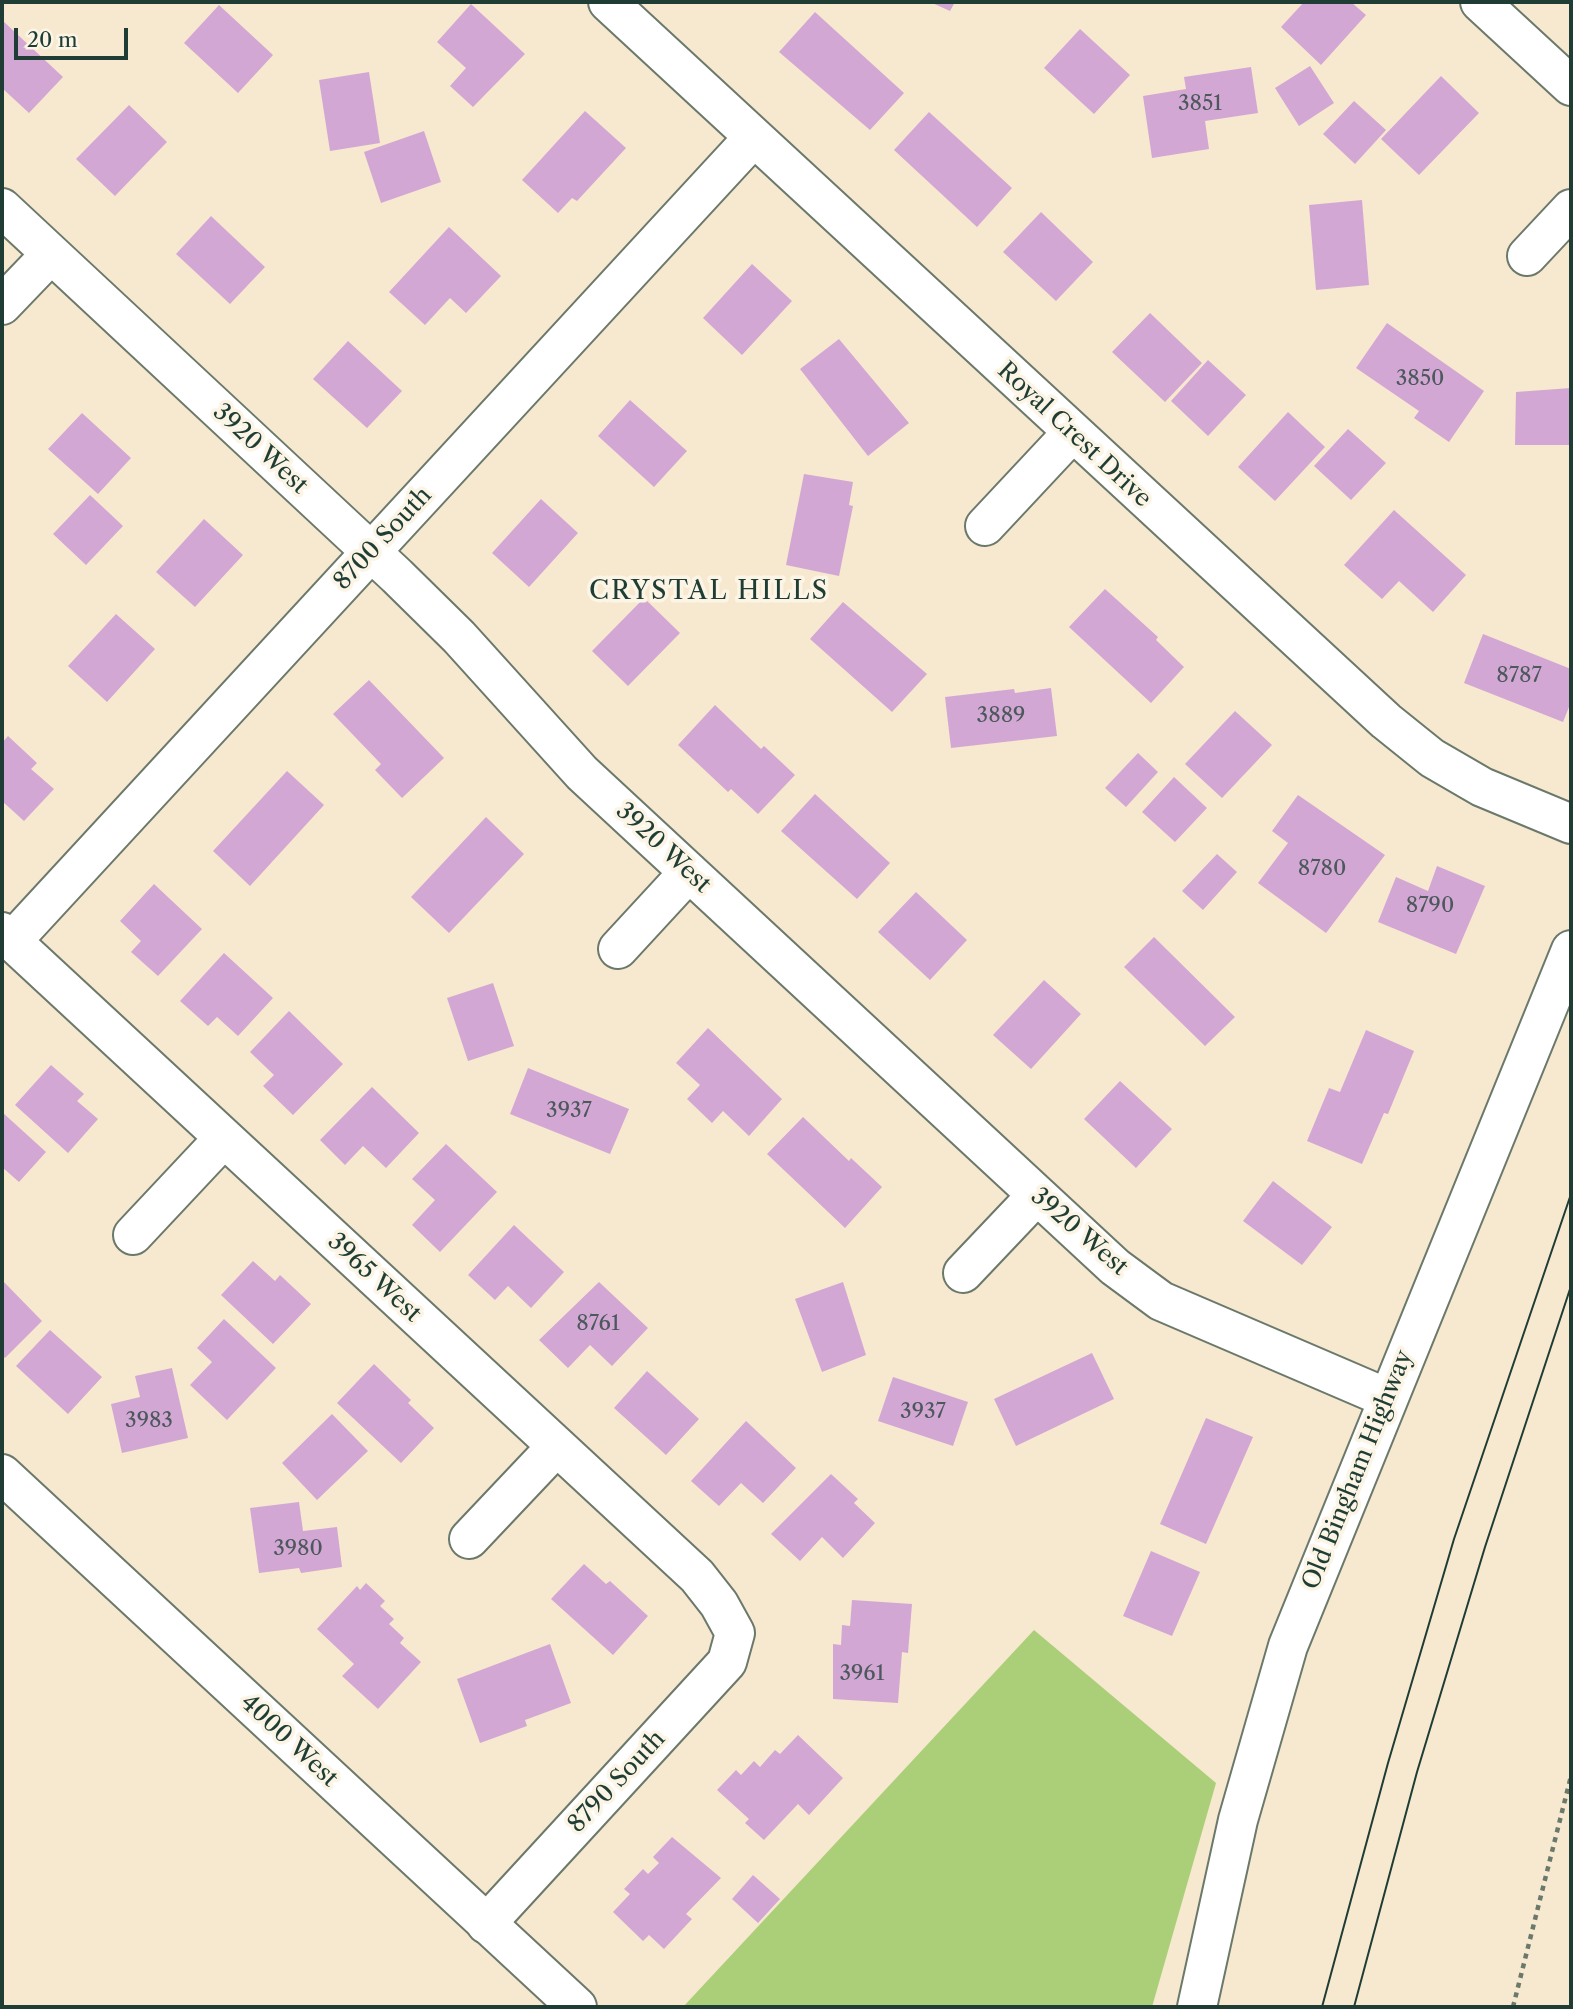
<!DOCTYPE html>
<style>
body{margin:0}
#map{position:relative;width:1573px;height:2009px;overflow:hidden;background:#f7e8d0;font-family:"Libre Caslon Text",serif}
canvas{display:block}
.frame{position:absolute;inset:0;border:4px solid #1f3d34;pointer-events:none}
.scale{position:absolute;left:14px;top:28px;width:114px;height:32px;box-sizing:border-box;border:4px solid #1f3d34;border-top:0;padding-left:9px;font-size:21px;line-height:24px;white-space:nowrap;color:#1f3d34;-webkit-text-stroke:5px #fcf5e5;paint-order:stroke}
</style>
<div id="map">
<canvas width="1573" height="2009"></canvas>
<div class="frame"></div>
<div class="scale">20 m</div>
</div>
<script>
const ctx = document.querySelector('canvas').getContext('2d');
ctx.lineJoin = 'round';
function fillPath(path, color) { ctx.fillStyle = color; ctx.fill(path, 'evenodd'); }
const shape = rows => new Path2D(rows.map(r => 'M' + r).join(''));
function stroke(path, color, width, dash) { ctx.strokeStyle = color; ctx.lineWidth = width; ctx.lineCap = dash ? 'butt' : 'round'; ctx.setLineDash(dash || []); ctx.stroke(path); }
function write(font, color, halo, rows, align = 'center') {
  ctx.font = font + ' "Libre Caslon Text",serif'; ctx.lineWidth = 7; ctx.setLineDash([]); ctx.textBaseline = 'middle'; ctx.strokeStyle = halo; ctx.fillStyle = color; for (const [text, x, y, turn = 0] of rows) {
    ctx.save(); ctx.translate(x, y); ctx.rotate((+turn || 0) * Math.PI / 180); ctx.textAlign = isNaN(turn) ? turn : align; if (halo) ctx.strokeText(text, 0, 0); ctx.fillText(text, 0, 0); ctx.restore();
  }
}
fillPath(shape([
 [1034,1630,1216,1783,1152,2007,683,2007]
]), '#abcf78');
fillPath(shape([
 [930,2,955,2,950,11],
 [1304,2,1351,2,1366,15,1321,65,1281,27],
 [471,4,525,54,473,107,450,86,466,68,437,42],
 [219,5,273,55,238,93,184,43],
 [815,12,904,93,870,130,779,52],
 [2,20,63,77,29,113,2,88],
 [1080,29,1130,75,1094,114,1044,68],
 [1310,66,1334,103,1299,126,1275,88],
 [1251,67,1258,113,1205,121,1209,149,1152,158,1143,96,1186,89,1184,77],
 [369,72,380,143,330,151,319,80],
 [1441,76,1479,113,1419,175,1381,139],
 [1354,101,1386,130,1355,164,1323,134],
 [129,105,167,142,115,196,76,159],
 [585,111,626,148,577,201,572,198,558,213,522,180],
 [929,112,1012,188,977,227,894,150],
 [424,131,441,182,381,203,364,152],
 [1362,200,1369,285,1316,290,1309,205],
 [1041,212,1093,262,1056,301,1003,252],
 [211,216,265,267,230,304,176,254],
 [449,227,501,276,466,313,450,298,425,325,389,292],
 [752,264,792,301,742,355,703,318],
 [1150,313,1202,363,1165,402,1112,352],
 [1387,323,1484,391,1449,442,1414,418,1419,411,1356,368],
 [839,339,909,423,868,456,800,369],
 [348,341,402,391,367,428,313,379],
 [1208,360,1246,395,1208,436,1171,401],
 [1571,388,1571,445,1515,445,1516,392],
 [630,400,687,451,654,487,598,436],
 [1288,412,1325,447,1275,501,1238,467],
 [82,413,131,458,98,494,48,449],
 [1348,429,1386,463,1351,500,1314,466],
 [804,474,853,482,849,505,853,506,839,576,786,565],
 [90,495,123,526,86,565,53,534],
 [541,499,578,533,529,587,492,553],
 [1394,510,1466,575,1433,612,1399,581,1382,599,1344,565],
 [204,519,243,555,195,607,156,572],
 [1105,589,1158,637,1156,640,1184,667,1151,703,1069,627],
 [644,598,680,633,628,686,592,651],
 [843,602,927,674,892,712,810,639],
 [116,614,155,649,107,702,68,666],
 [1483,634,1571,669,1571,702,1563,722,1464,683],
 [369,680,444,758,402,798,375,770,381,764,333,714],
 [1051,688,1057,736,951,748,945,697,1014,689,1015,693],
 [715,705,761,749,764,746,795,775,758,814,731,789,728,792,678,745],
 [1235,711,1272,745,1222,798,1185,764],
 [8,736,37,763,31,769,54,789,24,821,2,801,2,743],
 [1138,753,1158,772,1126,807,1105,788],
 [287,771,324,805,250,886,213,851],
 [1174,777,1207,808,1175,842,1142,812],
 [815,794,890,863,857,899,781,831],
 [1298,795,1385,855,1326,933,1258,883,1288,843,1272,831],
 [486,817,524,854,449,933,411,897],
 [1217,854,1237,872,1203,910,1182,891],
 [1437,866,1485,886,1456,954,1378,922,1396,877,1428,891],
 [154,884,202,929,158,976,131,952,141,941,120,921],
 [916,892,967,940,930,980,878,932],
 [1154,937,1235,1017,1205,1046,1124,967],
 [224,953,273,998,238,1036,217,1017,208,1026,180,1001],
 [1044,980,1081,1014,1031,1069,993,1035],
 [493,983,514,1046,468,1061,447,998],
 [289,1011,343,1064,293,1115,263,1086,274,1075,250,1052],
 [708,1028,782,1099,749,1136,723,1111,712,1123,687,1099,700,1085,676,1063],
 [1366,1030,1414,1051,1388,1114,1384,1113,1362,1164,1307,1141,1329,1088,1340,1092],
 [51,1065,84,1094,77,1101,98,1119,68,1153,15,1105],
 [528,1068,629,1109,610,1154,510,1114],
 [1120,1081,1172,1129,1136,1168,1084,1119],
 [372,1087,419,1133,386,1168,363,1146,345,1165,320,1140],
 [2,1112,46,1152,19,1182,2,1167],
 [803,1117,849,1161,851,1158,882,1187,845,1228,767,1154],
 [446,1144,497,1192,440,1252,412,1225,435,1200,412,1179],
 [1273,1181,1332,1227,1302,1265,1243,1221],
 [514,1225,564,1272,531,1308,508,1286,495,1300,468,1275],
 [253,1261,275,1281,280,1275,311,1304,273,1344,221,1295],
 [2,1280,42,1321,5,1358,2,1355],
 [599,1282,648,1328,612,1366,590,1345,568,1368,539,1340],
 [843,1282,866,1355,822,1372,795,1299],
 [224,1319,276,1368,227,1420,190,1385,212,1362,197,1348],
 [50,1330,102,1377,68,1414,16,1366],
 [1092,1353,1114,1399,1016,1446,994,1399],
 [374,1364,411,1400,408,1403,434,1428,401,1463,337,1403],
 [172,1368,188,1438,122,1453,111,1404,140,1397,135,1376],
 [647,1371,699,1419,666,1455,614,1408],
 [893,1377,968,1402,953,1446,878,1421],
 [332,1414,368,1451,317,1500,282,1463],
 [1206,1418,1253,1437,1206,1544,1160,1524],
 [746,1421,796,1468,763,1503,741,1483,719,1506,691,1481],
 [831,1474,858,1499,854,1503,875,1523,843,1558,822,1537,800,1561,771,1534],
 [299,1502,303,1531,337,1527,342,1567,301,1573,299,1568,259,1573,250,1508],
 [1151,1551,1200,1572,1172,1636,1123,1616],
 [584,1564,606,1584,610,1581,648,1616,613,1655,551,1599],
 [366,1583,385,1601,380,1606,394,1619,389,1624,404,1638,400,1643,421,1662,378,1709,342,1676,354,1664,317,1629,357,1586,360,1590],
 [852,1600,912,1604,908,1653,902,1652,898,1703,833,1699,833,1644,841,1645,842,1625,850,1626],
 [550,1644,571,1703,525,1720,527,1726,480,1743,457,1679],
 [798,1735,843,1778,809,1815,798,1804,764,1840,745,1823,749,1819,717,1790,736,1770,741,1775,754,1761,760,1767,775,1750,780,1754],
 [672,1837,721,1878,686,1914,692,1919,664,1949,649,1935,643,1941,613,1912,630,1894,624,1889,643,1869,648,1874,659,1863,653,1857],
 [753,1875,780,1899,758,1923,732,1899]
]), '#d3a7d4');
const street = shape([
 [608,2,1386,721,1432,758,1482,787,1571,824],
 [1480,2,1571,86],
 [2,208,397,576,459,637,582,773,1115,1267,1161,1301,1387,1398],
 [1527,256,1571,209],
 [2,305,51,254],
 [985,526,1072,433],
 [2,932,697,1576,719,1604,735,1633,727,1662,486,1924],
 [12,941,754,137],
 [618,949,689,872],
 [133,1235,224,1138],
 [963,1273,1037,1195],
 [469,1539,556,1447]
]);
const secondary = shape([
 [2,1474,577,2007],
 [1197,2007,1238,1820,1288,1646,1571,950]
]);
stroke(street, '#6b796b', 42);
stroke(secondary, '#6b796b', 42);
stroke(shape([
 [1513,2007,1571,1776]
]), '#6b796b', 4.5, [5, 5]);
stroke(street, '#fff', 38);
stroke(secondary, '#fff', 38);
stroke(shape([
 [1322,2007,1388,1763,1454,1539,1571,1194],
 [1354,2007,1417,1772,1485,1547,1571,1286]
]), '#1f3d34', 2);
write('21px', '#4c585c', null, [
 ["3851",1200,104],
 ["3850",1420,379],
 ["8787",1519,676],
 ["3889",1001,716],
 ["8780",1322,869],
 ["8790",1430,906],
 ["3937",569,1111],
 ["8761",598,1324],
 ["3937",923,1412],
 ["3983",149,1421],
 ["3980",298,1549],
 ["3961",862,1674]
]);
write('24px', '#1f3d34', '#fcf5e5', [
 ["Royal Crest Drive",1074,435,43],
 ["3920 West",260,449,43],
 ["8700 South",383,539,-47],
 ["3920 West",663,848,43],
 ["3920 West",1079,1232,41],
 ["3965 West",374,1278,43],
 ["Old Bingham Highway",1358,1470,-68],
 ["4000 West",289,1741,43],
 ["8790 South",617,1782,-47]
]);
ctx.letterSpacing = '2px';
write('26px', '#1f3d34', '#fcf5e5', [
 ["CRYSTAL HILLS",709,591]
]);
ctx.letterSpacing = '0px';
</script>
